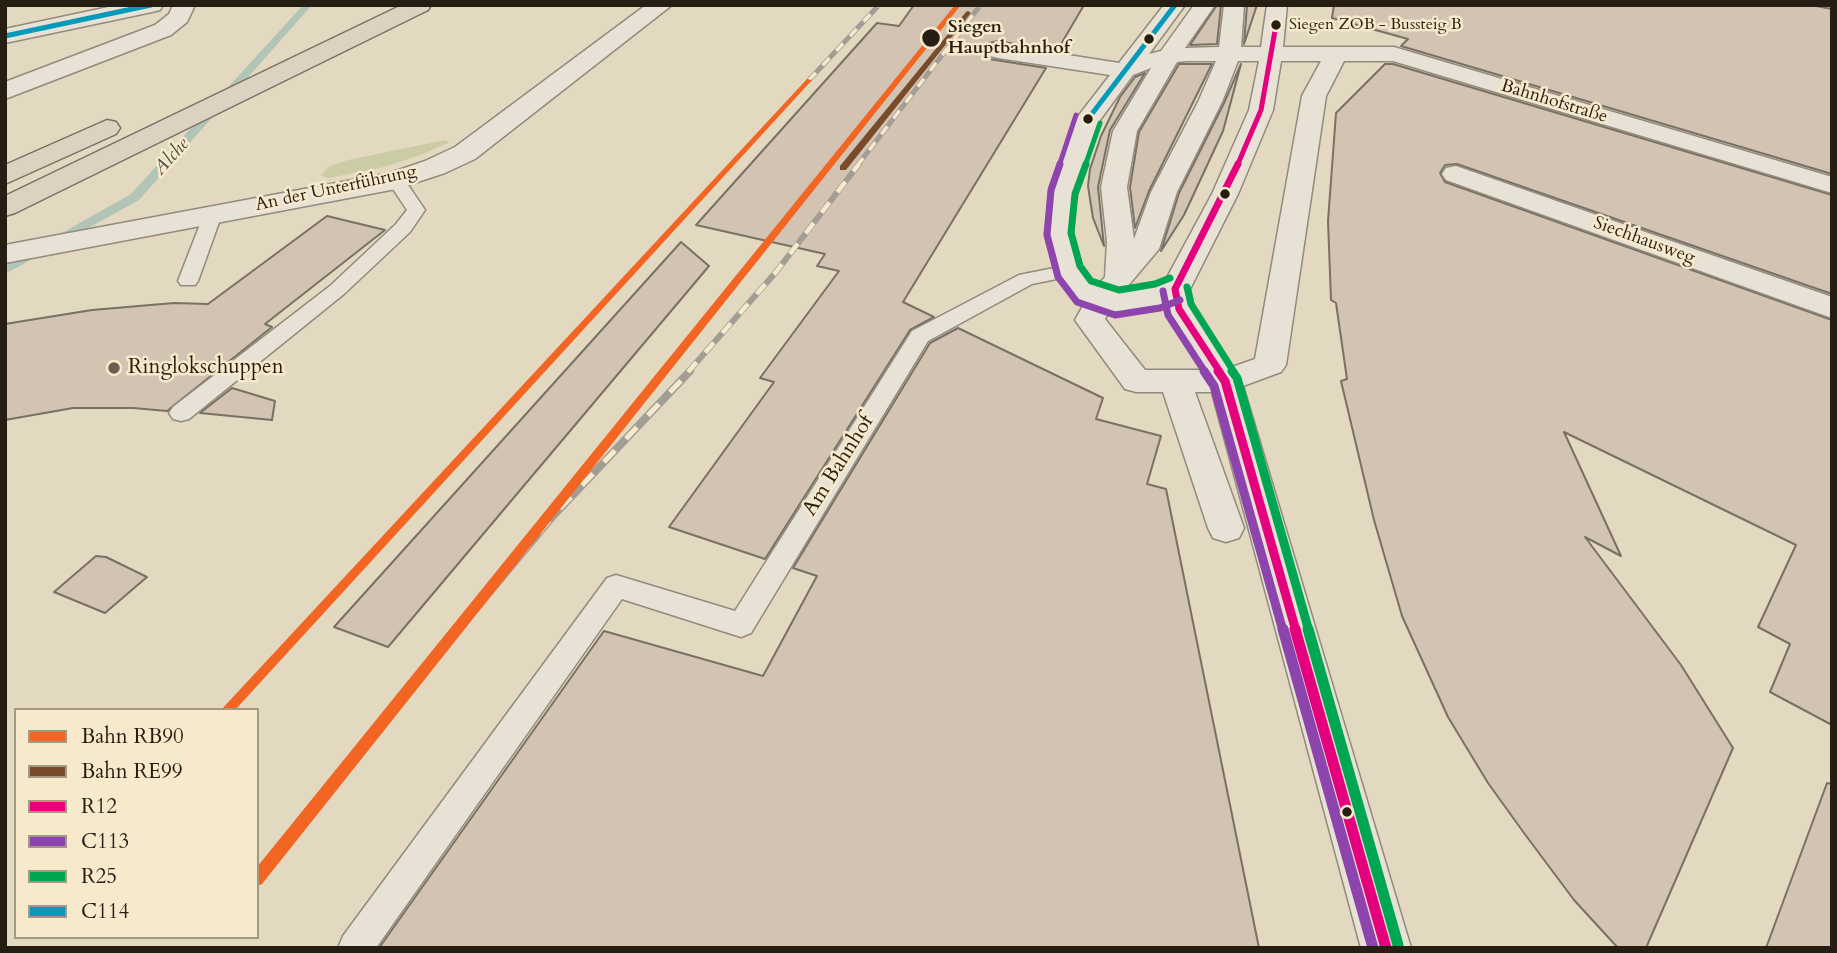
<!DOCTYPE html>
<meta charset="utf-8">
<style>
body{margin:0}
#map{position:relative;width:1837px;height:953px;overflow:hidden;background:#e3d8c0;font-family:Cardo,serif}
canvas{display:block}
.frame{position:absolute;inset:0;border:7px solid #261e13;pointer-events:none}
.legend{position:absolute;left:14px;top:708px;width:245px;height:231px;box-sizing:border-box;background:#f7e9cc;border:2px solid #a39882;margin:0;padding:9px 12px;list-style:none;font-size:21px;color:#261e13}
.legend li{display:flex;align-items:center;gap:14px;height:35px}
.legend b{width:35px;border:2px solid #a39882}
</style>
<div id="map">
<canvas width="1837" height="953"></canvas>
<div class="frame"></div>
<ul class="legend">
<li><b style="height:9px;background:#f26522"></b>Bahn RB90</li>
<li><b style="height:9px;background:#7a4b2a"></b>Bahn RE99</li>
<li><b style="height:9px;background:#e5007d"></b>R12</li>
<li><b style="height:9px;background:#8e44ad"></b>C113</li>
<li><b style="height:9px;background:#00a651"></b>R25</li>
<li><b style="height:9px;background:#049bbb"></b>C114</li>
</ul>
</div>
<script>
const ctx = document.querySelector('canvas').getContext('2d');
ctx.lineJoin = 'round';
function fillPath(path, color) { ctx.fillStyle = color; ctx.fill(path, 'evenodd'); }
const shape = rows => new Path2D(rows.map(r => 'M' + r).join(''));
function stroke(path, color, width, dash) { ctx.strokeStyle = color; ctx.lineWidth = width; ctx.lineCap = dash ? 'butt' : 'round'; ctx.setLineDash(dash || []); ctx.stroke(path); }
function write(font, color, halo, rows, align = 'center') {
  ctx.font = font + ' Cardo,serif'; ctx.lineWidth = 5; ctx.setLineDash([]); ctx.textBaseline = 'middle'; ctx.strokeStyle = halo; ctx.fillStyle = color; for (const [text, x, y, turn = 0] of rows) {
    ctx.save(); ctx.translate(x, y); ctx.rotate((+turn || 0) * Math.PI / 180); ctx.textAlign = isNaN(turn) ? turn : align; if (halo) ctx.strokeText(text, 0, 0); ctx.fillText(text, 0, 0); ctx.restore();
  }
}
fillPath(shape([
 [445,140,450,142,423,154,384,167,329,178,320,175,330,166,348,160]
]), '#cbcca4');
fillPath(shape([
 [303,5,312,5,139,200,5,274,5,265,131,194,303,5]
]), '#b1c4b6');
const building = shape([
 [914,5,1084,5,1057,51,998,41,989,43,985,50,989,59,1046,68,903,302,934,317,910,330,765,559,669,527,774,382,760,378,839,271,817,266,825,254,696,225,877,23,899,26,914,5],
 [1217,5,1221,5,1217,44,1190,45,1217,5],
 [1247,5,1257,5,1244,44,1247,5],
 [1334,5,1811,5,1832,9,1832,174,1401,46,1408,39,1332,18,1334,5],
 [1179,64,1212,64,1149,191,1135,228,1130,187,1139,132,1179,64],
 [1241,64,1223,131,1184,215,1161,251,1179,193,1224,103,1241,64],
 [1385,64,1393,64,1832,195,1832,294,1457,164,1445,165,1440,173,1445,182,1832,320,1832,725,1770,692,1790,644,1758,627,1796,545,1564,432,1621,556,1585,537,1681,665,1733,748,1646,948,1618,948,1574,900,1524,833,1488,783,1448,717,1402,616,1374,520,1341,381,1347,379,1336,303,1331,300,1328,221,1336,113,1385,64],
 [1145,73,1110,130,1098,187,1104,246,1093,218,1088,186,1090,169,1101,136,1120,97,1135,77,1145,73],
 [327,216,385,230,265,324,272,327,167,411,133,408,73,408,5,420,5,324,92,310,174,303,208,304,327,216],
 [681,242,709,266,388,647,334,627,681,242],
 [958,328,1103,398,1096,419,1161,436,1147,484,1166,489,1259,948,379,948,604,631,763,676,817,576,793,568,930,343,958,328],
 [232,388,275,401,272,420,200,413,232,388],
 [96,556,106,557,147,577,105,613,54,592,96,556],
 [1827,783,1832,784,1832,948,1766,948,1827,783]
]);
fillPath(building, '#d2c3b3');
stroke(building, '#787164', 2);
const service = shape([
 [396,175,402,176,425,210,410,232,344,294,189,419,181,421,173,419,169,413,173,407,330,286,396,224,407,210,387,180,396,175],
 [213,208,222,214,198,281,195,285,181,285,178,281,204,214,213,208],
 [1069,265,1076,267,1079,271,1076,275,1032,284,928,341,751,633,741,637,622,599,376,948,338,948,343,936,607,578,616,575,735,611,912,331,1019,275,1069,265]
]);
const pedestrian = shape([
 [1164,5,1185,5,1149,54,1161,51,1194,5,1215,5,1185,48,1219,47,1224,5,1244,5,1241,47,1261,47,1267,5,1287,5,1283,47,1394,47,1832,177,1832,193,1393,61,1344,61,1326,96,1286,365,1281,372,1243,386,1411,948,1361,948,1212,392,1195,392,1244,528,1239,538,1226,542,1213,538,1208,528,1163,392,1136,392,1125,389,1075,320,1085,302,1073,297,1055,271,1045,234,1050,191,1076,119,1110,75,998,58,990,56,987,51,990,46,998,44,1119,63,1164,5],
 [1187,61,1216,61,1198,102,1151,192,1134,239,1127,187,1137,131,1177,62,1187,61],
 [1238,61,1259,61,1249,110,1212,194,1164,283,1122,293,1159,249,1177,192,1222,102,1238,61],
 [1281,61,1321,61,1302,96,1255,359,1232,367,1194,309,1190,289,1238,194,1273,110,1281,61],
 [1151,68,1113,131,1101,187,1107,242,1105,277,1097,286,1083,270,1073,234,1076,191,1100,120,1133,75,1151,68],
 [1163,304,1164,309,1202,370,1145,370,1105,319,1110,310,1118,312,1163,304]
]);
const minor = shape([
 [173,5,195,5,187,22,171,35,5,99,5,82,155,25,169,14,173,5],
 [646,5,672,5,475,159,445,173,396,189,5,263,5,245,390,173,425,161,455,147,646,5],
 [1456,166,1832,297,1832,318,1446,180,1442,174,1446,168,1456,166]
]);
const tertiary = shape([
 [118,5,163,5,160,10,152,12,5,43,5,29,118,5]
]);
const trunk = shape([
 [402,5,431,5,428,10,15,213,5,216,5,196,402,5],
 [107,120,116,122,120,128,116,134,5,184,5,165,107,120]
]);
stroke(service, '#928a7c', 3);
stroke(pedestrian, '#928a7c', 3);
stroke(minor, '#928a7c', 3);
stroke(tertiary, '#928a7c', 3);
stroke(trunk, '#787164', 3);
fillPath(service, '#e8e2d6');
fillPath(pedestrian, '#e8e2d6');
fillPath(minor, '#e8e2d6');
fillPath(tertiary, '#e8e2d6');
fillPath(trunk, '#dbd2c1');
const railFar3 = shape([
 [809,80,879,5],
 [857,166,979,7]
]);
const railFar2 = shape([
 [688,372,776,272,859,164]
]);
const railFar1 = shape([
 [457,631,553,516,690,371]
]);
const rail = shape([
 [453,635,458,629]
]);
stroke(railFar3, '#a39e95', 5);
stroke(railFar2, '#a39e95', 6);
stroke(railFar1, '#a39e95', 8);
stroke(rail, '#a39e95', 10);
stroke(railFar3, '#f7e9cc', 3.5, [10]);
stroke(railFar2, '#f7e9cc', 4.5, [13]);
stroke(railFar1, '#f7e9cc', 5, [16]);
stroke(rail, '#f7e9cc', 7, [20]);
stroke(shape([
 [1237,166,1261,110,1276,25]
]), '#e5007d', 5);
stroke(shape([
 [1220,372,1179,309,1175,289,1238,164]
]), '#e5007d', 7);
stroke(shape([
 [1218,371,1225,381,1296,631]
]), '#e5007d', 9);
stroke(shape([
 [1295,629,1386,948]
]), '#e5007d', 11);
stroke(shape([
 [1059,166,1076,115]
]), '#8e44ad', 5);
stroke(shape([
 [1060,164,1051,190,1047,235,1058,277,1077,302,1115,315,1160,308,1180,300],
 [1163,291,1168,315,1205,372]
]), '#8e44ad', 7);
stroke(shape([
 [1204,371,1214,386,1283,631]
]), '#8e44ad', 9);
stroke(shape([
 [1283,629,1373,948]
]), '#8e44ad', 11);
stroke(shape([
 [1085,166,1100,123]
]), '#00a651', 5);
stroke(shape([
 [1086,164,1075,194,1071,233,1080,266,1091,281,1119,290,1155,284,1170,278],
 [1187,287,1191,304,1234,372]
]), '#00a651', 7);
stroke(shape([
 [1232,371,1237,378,1309,631]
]), '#00a651', 9);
stroke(shape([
 [1308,629,1398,945]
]), '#00a651', 11);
stroke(shape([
 [5,36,151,5],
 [1088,119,1175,5]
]), '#049bbb', 5);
fillPath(shape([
 [955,5,961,5,262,884,257,886,257,867,955,5],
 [807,79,812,80,235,710,221,710,807,79]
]), '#f26522');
fillPath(shape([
 [968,11,971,13,970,14,846,170,840,170,840,166,966,12,968,11]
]), '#7a4b2a');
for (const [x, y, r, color] of [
 [1276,25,6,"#261e13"],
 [931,38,10,"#261e13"],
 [1149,39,6,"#261e13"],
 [1088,119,6,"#261e13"],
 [1225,194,6,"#261e13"],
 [114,368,7,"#685f50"],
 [1347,812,6,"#261e13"]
]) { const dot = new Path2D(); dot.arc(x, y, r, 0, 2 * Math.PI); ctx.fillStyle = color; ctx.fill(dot); stroke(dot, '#f7e9cc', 2.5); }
write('16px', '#261e13', '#f7e9cc', [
 ["Siegen ZOB - Bussteig B",1289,25]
], 'left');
write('bold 18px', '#261e13', '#f7e9cc', [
 ["Siegen",948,28],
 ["Hauptbahnhof",948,49]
], 'left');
write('18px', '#261e13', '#f7e9cc', [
 ["Bahnhofstraße",1554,102,17],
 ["An der Unterführung",336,189,-12],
 ["Siechhausweg",1644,241,20]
]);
write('italic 19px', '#494d43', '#f7e9cc', [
 ["Alche",172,157,-48]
]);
write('21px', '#261e13', '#f7e9cc', [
 ["Ringlokschuppen",128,368]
], 'left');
write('21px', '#261e13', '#f7e9cc', [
 ["Am Bahnhof",839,466,-58]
]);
</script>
